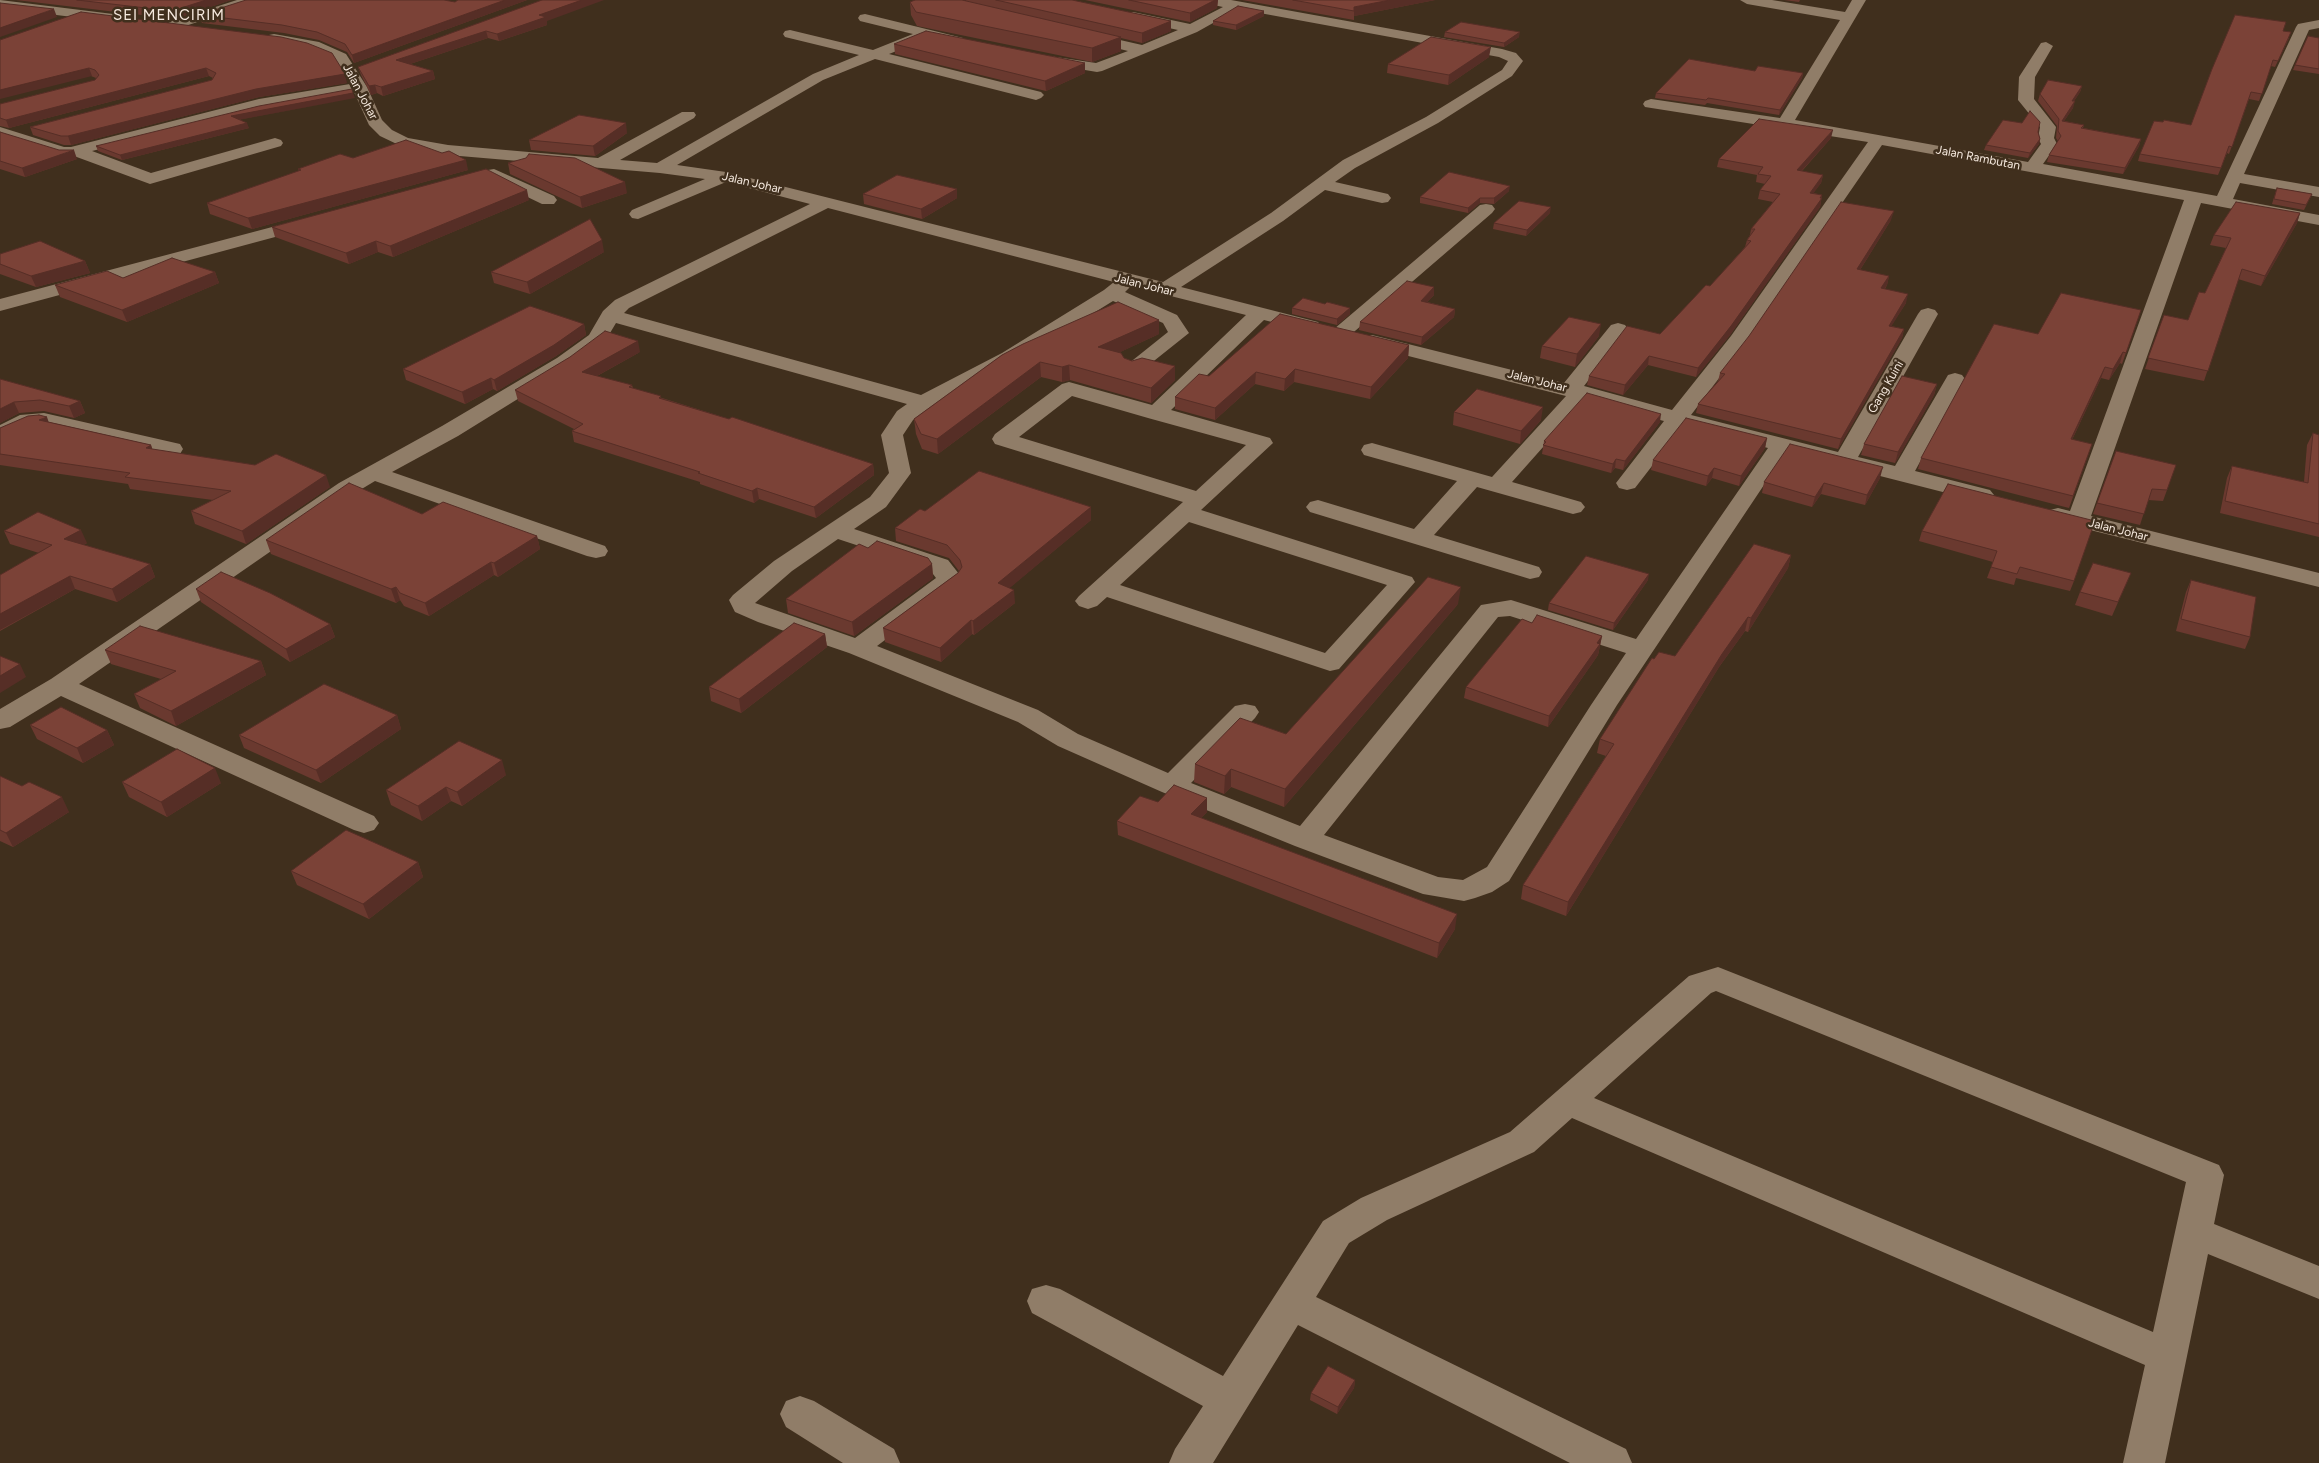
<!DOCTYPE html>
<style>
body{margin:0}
canvas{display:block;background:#402f1d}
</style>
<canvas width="2319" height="1463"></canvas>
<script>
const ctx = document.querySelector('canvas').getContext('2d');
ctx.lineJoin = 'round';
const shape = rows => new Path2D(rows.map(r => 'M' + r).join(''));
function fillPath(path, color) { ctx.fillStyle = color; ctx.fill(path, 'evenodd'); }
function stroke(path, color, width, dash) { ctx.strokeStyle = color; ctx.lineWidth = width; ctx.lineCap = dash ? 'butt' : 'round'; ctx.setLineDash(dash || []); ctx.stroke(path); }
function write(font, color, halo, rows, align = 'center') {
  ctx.font = font + ' Figtree,sans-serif'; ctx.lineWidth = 5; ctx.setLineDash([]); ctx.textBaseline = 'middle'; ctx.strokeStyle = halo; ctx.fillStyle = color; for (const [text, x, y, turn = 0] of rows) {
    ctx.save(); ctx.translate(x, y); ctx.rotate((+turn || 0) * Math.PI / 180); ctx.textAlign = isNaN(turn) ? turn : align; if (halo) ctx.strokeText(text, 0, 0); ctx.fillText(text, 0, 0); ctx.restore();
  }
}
fillPath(shape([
 [0,0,113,14,120,18,113,22,0,8,0,0],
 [237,0,258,0,256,3,179,28,169,28,167,25,169,22,237,0],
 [1202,0,1231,0,1502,49,1516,53,1523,61,1512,76,1438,123,1355,168,1335,182,1388,194,1391,198,1388,202,1382,203,1325,190,1283,221,1181,287,1318,322,1321,326,1318,330,1311,332,1264,320,1171,410,1270,438,1273,443,1201,510,1412,577,1415,582,1339,669,1330,671,1107,597,1097,606,1088,609,1079,606,1075,601,1079,596,1183,502,995,444,992,439,995,434,1062,384,1069,382,1152,405,1246,315,1131,286,1125,292,1177,315,1189,333,1140,372,1133,374,1126,372,1123,368,1168,332,1163,323,1113,301,1016,361,931,407,913,420,903,435,911,473,886,507,854,529,948,560,959,574,961,580,958,585,877,646,1038,710,1078,734,1168,773,1235,706,1245,704,1255,706,1259,712,1255,718,1191,783,1300,826,1481,605,1511,600,1636,639,1768,448,1683,426,1635,488,1627,490,1619,488,1616,483,1664,421,1584,401,1512,482,1581,502,1585,507,1581,512,1573,514,1477,487,1434,535,1539,567,1542,572,1539,577,1530,579,1310,512,1306,507,1310,502,1318,500,1414,529,1457,481,1364,455,1361,450,1364,445,1372,443,1492,477,1566,396,1365,345,1362,341,1365,337,1372,335,1564,383,1611,325,1618,323,1625,325,1628,329,1584,386,1672,410,1731,336,1868,142,1645,107,1643,104,1645,101,1651,99,1780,118,1840,20,1747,4,1740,0,1772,0,1845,12,1852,0,1866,0,1795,120,2028,162,2041,144,2038,138,2040,127,2018,100,2019,77,2041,43,2046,42,2053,46,2035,77,2034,99,2056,127,2054,138,2057,144,2043,164,2217,196,2296,27,2298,24,2319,20,2319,28,2309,30,2244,174,2319,187,2319,197,2240,183,2233,199,2319,215,2319,225,2201,203,2091,516,2319,573,2319,587,2050,520,2046,515,2050,510,2058,508,2070,511,2184,200,1882,145,1745,344,1691,415,1838,452,1918,314,1921,310,1928,308,1935,310,1938,314,1858,457,1895,466,1948,375,1955,373,1962,375,1965,379,1915,471,1990,490,1994,495,1990,500,1982,502,1786,452,1617,705,1509,881,1492,892,1475,898,1464,901,1423,894,1295,846,1162,792,1058,746,1018,722,849,653,758,622,735,612,729,600,733,595,774,561,870,497,889,473,881,435,897,411,907,404,616,323,604,343,571,366,458,436,392,472,605,546,608,551,605,556,596,558,587,556,375,481,355,493,79,684,374,816,379,823,374,830,364,833,354,830,61,696,10,727,0,729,0,709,51,679,339,483,442,426,557,358,589,335,603,311,615,300,810,204,726,182,638,219,632,218,629,214,632,210,705,179,660,173,448,155,403,147,380,136,369,125,354,92,260,109,92,151,151,173,275,138,281,140,283,143,281,146,150,184,74,156,57,155,0,137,0,127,64,147,71,147,259,99,350,84,335,60,310,49,269,41,267,38,269,35,274,34,319,42,346,54,367,87,382,120,392,130,408,138,448,145,598,158,682,112,694,112,696,115,694,118,620,160,657,163,813,74,859,55,785,37,783,34,785,31,790,30,873,50,913,34,860,21,858,18,860,15,865,14,963,38,965,41,958,45,929,38,889,54,1041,92,1044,95,1041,98,1036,100,875,59,823,80,677,165,726,172,1163,282,1271,213,1343,160,1426,117,1502,70,1508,61,1499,57,1238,9,1197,32,1102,71,1097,72,1049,64,1042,60,1049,56,1096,63,1128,51,1080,39,1078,36,1080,33,1085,32,1142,45,1178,30,1128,19,1126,16,1128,13,1133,12,1190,24,1223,7,1204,3,1202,0],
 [828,208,1114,282,1104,290,1002,353,921,395,624,313,629,308,828,208],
 [1072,396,1148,418,1246,445,1196,491,1019,437,1072,396],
 [1189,522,1387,585,1325,653,1120,585,1189,522],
 [838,539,920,566,930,570,936,578,855,638,755,603,792,571,838,539],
 [1510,616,1626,653,1591,705,1487,867,1463,880,1438,877,1324,835,1498,617,1510,616],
 [494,169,554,196,557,200,554,204,542,204,488,178,486,174,488,170,494,169],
 [1486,204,1492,205,1495,209,1492,213,1348,337,1341,339,1334,337,1331,333,1334,329,1480,205,1486,204],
 [310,217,316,218,319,222,316,226,0,311,0,299,310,217],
 [44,413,180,444,183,449,180,454,172,456,44,425,32,426,0,440,0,425,20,415,44,413],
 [1718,967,2219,1165,2224,1175,2214,1224,2319,1266,2319,1299,2208,1254,2165,1463,2123,1463,2145,1365,1572,1118,1534,1152,1387,1220,1349,1243,1316,1297,1626,1449,1632,1463,1570,1463,1298,1325,1213,1463,1169,1463,1175,1449,1203,1406,1032,1313,1027,1301,1032,1289,1046,1285,1060,1289,1223,1376,1323,1221,1361,1198,1510,1132,1689,976,1718,967],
 [1716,991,2186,1182,2153,1332,1594,1098,1711,993,1716,991],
 [800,1396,814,1401,894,1449,900,1463,843,1463,786,1427,780,1414,786,1401,800,1396]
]), '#907d68');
fillPath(shape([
 [16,0,231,0,175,19],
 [458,0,527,0,354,63,347,52,319,40,284,33,202,23,199,15,455,2],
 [542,0,547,25,499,41,488,38,410,64,433,71,435,79,383,96,377,93,371,95,361,75,358,67],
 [966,0,1072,0,1171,21,1171,31,1142,43,1121,38,1121,51,1092,62,917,26,911,15,910,2,966,1],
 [1085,0,1218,0,1217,8,1190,22],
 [1242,0,1435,0,1354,16,1354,20],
 [1784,0,1800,0,1799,2],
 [1264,16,1236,30,1213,25,1213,21],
 [2283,31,2289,38,2275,67,2271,66,2259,101,2249,99,2229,154,2227,153,2218,175,2138,161,2140,154,2163,122,2191,125],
 [1445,32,1519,37,1504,47,1444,37],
 [2319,38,2319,74,2293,70,2295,65],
 [0,40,347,83,259,97,71,145,64,145,33,135,30,127,212,80,213,78,209,76,9,128,0,126,0,104,95,80,96,78],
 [894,44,1085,73,1046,91,895,54],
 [1489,57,1448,85,1387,73,1388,64],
 [1755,71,1803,73,1802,78,1779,115,1707,103,1705,105,1655,98,1656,93],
 [2082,86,2080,92,2074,101,2073,108,2064,121,2084,125,2083,128,2141,139,2139,146,2123,174,2047,162,2049,155,2058,141,2056,138,2057,126,2038,101,2040,94],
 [355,98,240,119,249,128,122,160,98,151,96,146],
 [0,132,77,159,25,177,0,169],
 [2038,132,2040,139,2039,144,2028,158,1984,150,1986,145],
 [627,133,595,156,531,150,529,140],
 [1831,138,1802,171,1823,175,1821,183,1813,193,1822,195,1820,207,1730,335,1696,377,1648,365,1623,395,1587,385,1589,376,1660,334,1710,286,1745,247,1747,240,1750,235,1751,229,1773,202,1758,199,1760,190,1765,184,1756,182,1757,175,1717,167,1719,159],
 [442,153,468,170,252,229,210,214,207,203,299,171,298,169,353,158],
 [508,163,627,193,582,208,510,174],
 [2277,188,2312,194,2304,210,2272,204],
 [1509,191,1494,204,1480,203,1468,213,1420,203,1420,197],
 [863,194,957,198,922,219,864,204],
 [529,200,393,257,378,252,349,264,275,237,272,227],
 [1550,213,1526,236,1493,229,1494,223],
 [2300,213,2297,223,2261,286,2238,279,2204,381,2145,369,2164,315,2188,320,2205,293,2226,248,2210,245,2214,235],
 [1891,220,1860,270,1889,276,1887,285,1885,289,1906,303,1891,326,1904,329,1902,338,1838,449,1696,413,1698,404,1718,381,1720,373],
 [604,252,530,294,494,283,491,272],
 [0,254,85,261,90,273,36,287,0,274],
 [215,272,219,283,127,322,60,297,55,285,123,278],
 [1434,287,1434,295,1427,302,1455,309,1454,317,1421,345,1359,330,1360,322],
 [1292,308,1350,314,1337,325,1292,314],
 [2141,310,2122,364,2120,363,2109,380,2101,378,2072,440,2092,444,2069,508,1918,469,1921,458,2038,334],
 [584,324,586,335,556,356,497,391,493,389,465,404,406,380,403,369],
 [1159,334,1120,352,1124,358,1132,361,1175,366,1175,380,1151,403,1070,380,1062,382,1041,377,938,454,922,449,916,434,914,419,1002,355],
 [1599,336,1575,367,1540,358,1542,346],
 [1409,345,1408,358,1370,399,1294,382,1284,391,1255,384,1215,420,1175,409,1175,397,1209,376],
 [640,352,597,376,632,385,633,388,662,398,873,464,874,475,816,518,759,499,754,503,700,484,700,482,574,442,572,431,574,429,518,401,515,390],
 [0,379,80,401,85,413,74,418,44,411,19,413,0,423],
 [1937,384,1934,395,1895,463,1861,455,1864,444],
 [1454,412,1541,420,1520,444,1453,425],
 [49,422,151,445,152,449,330,487,246,544,195,524,191,511,213,500,130,489,128,484,0,465,0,428],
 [1660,422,1623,470,1615,468,1611,473,1542,454,1544,441],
 [2313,433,2319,435,2319,537,2220,513,2227,478,2232,466,2304,482,2307,445],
 [1767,438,1765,448,1739,486,1712,478,1706,486,1651,470,1653,460],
 [2116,451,2167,490,2163,501,2148,500,2140,525,2093,514],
 [1880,478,1865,505,1821,494,1812,507,1762,493,1764,482],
 [1948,484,2074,581,2070,591,2016,578,2014,585,1987,578,1993,562,1919,541,1922,531],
 [925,511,1091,520,1009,588,1015,603,974,635,972,634,941,662,885,642,883,628,958,573,959,571,949,558,896,541,895,528],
 [422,514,537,536,540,549,498,577,494,575,429,616,404,606,400,600,396,603,271,554,266,540],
 [4,531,87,543,83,545,150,564,155,577,117,602,75,589,0,631,0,575,39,553,10,544],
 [868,548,932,564,933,578,854,636,788,613,786,599],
 [1791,555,1788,568,1748,632,1745,631,1719,667,1566,916,1521,899,1523,885,1606,756,1597,753,1600,739,1654,659,1675,656],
 [2131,573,2112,616,2075,605,2080,592],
 [1648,580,1613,630,1548,610,1549,603],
 [2191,580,2250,637,2245,649,2176,631,2186,592],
 [196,589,330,624,335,637,290,662,201,602],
 [1458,604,1284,807,1231,787,1224,794,1194,782,1195,764,1286,734],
 [1532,623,1602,636,1598,655,1548,727,1464,698,1466,687],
 [825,634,827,647,741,713,711,701,709,687],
 [105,650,261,661,266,675,176,726,140,708,134,694,161,679,111,664],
 [397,715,401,729,321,783,244,748,239,735],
 [30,725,107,730,114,745,83,763,37,739],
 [506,775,462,806,451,801,422,821,391,805,386,790],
 [0,776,69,812,13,847,0,841],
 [122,782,221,783,167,817,129,797],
 [1207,798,1207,812,1201,818,1455,929,1437,958,1118,835,1117,821,1158,802],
 [418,862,423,877,369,919,297,885,291,871],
 [1355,1380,1354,1388,1337,1414,1310,1400,1311,1393]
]), '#6a392f');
fillPath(shape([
 [206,0,231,0,175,19,172,11],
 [505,0,527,0,354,63,352,55],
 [582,0,604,0,547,21,547,25,499,41,497,34,539,15],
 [1215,0,1218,0,1217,8,1190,22,1190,13],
 [1390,0,1435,0,1354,16,1354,7],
 [54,9,57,17,0,37,0,28],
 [1264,11,1264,16,1236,30,1236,25],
 [1171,21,1171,31,1142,43,1142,33],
 [486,31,488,38,398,68,396,60],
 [1520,32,1519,37,1504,47,1504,43],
 [1121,37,1121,51,1092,62,1092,48],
 [1491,47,1489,57,1448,85,1449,75],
 [1085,63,1085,73,1046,91,1045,81],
 [89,68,92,76,0,99,0,90],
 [206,68,209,76,9,128,6,120],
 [433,71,435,79,383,96,381,87],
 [1803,73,1802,78,1779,115,1780,110],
 [345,74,347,83,259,97,71,145,68,136,256,89],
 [375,85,377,93,371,95,369,86],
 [2082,86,2080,92,2070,107,2072,101],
 [353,93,355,98,233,121,231,116],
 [2075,101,2073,108,2060,127,2062,121],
 [247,123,249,128,122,160,120,155],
 [626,123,627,133,595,156,593,146],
 [1833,130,1831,138,1795,178,1797,170],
 [2040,139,2039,144,2028,158,2030,153],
 [2141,139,2139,146,2123,174,2125,168],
 [74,150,77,159,25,177,22,168],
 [466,160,468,170,252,229,248,218],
 [1823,175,1821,183,1808,201,1810,193],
 [625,182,627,193,582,208,580,197],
 [1510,186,1509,191,1494,204,1494,198],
 [957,189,957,198,922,219,921,209],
 [527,190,529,200,393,257,390,246],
 [1822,195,1820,207,1730,335,1696,377,1698,368],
 [1480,198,1480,203,1468,213,1468,208],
 [1551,207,1550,213,1526,236,1527,230],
 [1894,211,1891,220,1855,278,1857,269],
 [2300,213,2297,223,2261,286,2265,276],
 [602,240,604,252,530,294,527,282],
 [376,241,378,252,349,264,346,253],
 [85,261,90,273,36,287,31,276],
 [215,272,219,283,127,322,122,310],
 [1889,276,1887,285,1879,297,1881,288],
 [1434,287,1434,295,1421,309,1421,301],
 [1908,294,1906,303,1886,335,1889,326],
 [1350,308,1350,314,1337,325,1337,319],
 [1455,309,1454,317,1421,345,1422,337],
 [1159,320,1159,334,1099,362,1098,347],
 [584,324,586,335,556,356,497,391,494,380],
 [1601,324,1599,336,1575,367,1577,354],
 [1904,329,1902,338,1838,449,1841,439],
 [638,341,640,352,584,383,582,372],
 [1409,345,1408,358,1370,399,1371,387],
 [2123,352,2120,363,2109,380,2113,369],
 [1649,356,1648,365,1623,395,1625,385],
 [1040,362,1041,377,938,454,937,439],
 [1069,365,1070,380,1062,382,1062,367],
 [1175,366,1175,380,1151,403,1151,388],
 [2105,367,2101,378,2067,450,2071,439],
 [1295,369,1294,382,1284,391,1285,379],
 [1256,372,1255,384,1215,420,1215,408],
 [491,378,493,389,465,404,462,392],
 [1937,384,1934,395,1895,463,1898,452],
 [80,401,85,413,74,418,69,406],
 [14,402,19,413,0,423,0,409],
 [1543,407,1541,420,1520,444,1521,431],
 [1661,414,1660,422,1623,470,1625,461],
 [47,417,51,429,39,420],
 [1767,438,1765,448,1739,486,1741,476],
 [151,445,155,457,146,448],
 [1616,459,1615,468,1611,473,1613,464],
 [873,464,874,475,816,518,814,507],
 [1883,467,1880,478,1865,505,1867,495],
 [1714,468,1712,478,1706,486,1708,476],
 [326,475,330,487,246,544,242,531],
 [1824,483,1821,494,1812,507,1815,497],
 [757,488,759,499,754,503,752,491],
 [1091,507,1091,520,999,597,998,583],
 [81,530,87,543,69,552,64,539],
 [537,536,540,549,498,577,494,563],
 [1791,555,1788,568,1748,632,1751,618],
 [491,562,494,575,429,616,425,603],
 [150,564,155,577,117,602,112,589],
 [932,564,933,578,854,636,852,622],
 [1649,574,1648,580,1613,630,1614,623],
 [70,576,75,589,0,630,0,614],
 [396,587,400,600,396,603,391,589],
 [1461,587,1458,604,1284,807,1285,789],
 [1014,590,1015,603,974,635,973,621],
 [1748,617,1745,631,1719,667,1566,916,1568,902,1722,654],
 [971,620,972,634,941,662,940,648],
 [330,624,335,637,290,662,286,649],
 [825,634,827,647,741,713,739,699],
 [1602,636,1598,655,1548,727,1549,716],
 [261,661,266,675,176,726,171,711],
 [20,664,26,677,0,693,0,676],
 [397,715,401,729,321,783,316,770],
 [107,730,114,745,83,763,77,748],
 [502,760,506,775,462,806,457,792],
 [215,768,221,783,167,817,161,802],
 [1231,769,1231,787,1224,794,1225,776],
 [446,787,451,801,422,821,418,806],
 [62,797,69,812,13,847,6,833],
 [1207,798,1207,812,1191,829,1191,814],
 [418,862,423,877,369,919,363,904],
 [1457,914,1455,929,1437,958,1439,943],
 [1355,1380,1354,1388,1337,1414,1338,1407]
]), '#562e26');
const building = shape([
 [77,0,206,0,172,11,77,0],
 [246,0,444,0,455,2,458,0,505,0,352,55,345,44,317,32,282,25,199,15,246,0],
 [542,0,582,0,539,15,546,17,497,34,486,31,396,60,433,71,381,87,375,85,369,86,358,67,542,0],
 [915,0,962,0,1121,37,1092,48,916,12,910,2,915,0],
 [996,0,1072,0,1171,21,1142,33,996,0],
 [1129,0,1215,0,1190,13,1129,0],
 [1293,0,1390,0,1354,7,1354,11,1293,0],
 [0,3,54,9,0,28,0,3],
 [1238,6,1264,11,1236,25,1213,21,1238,6],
 [81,12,281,37,307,43,332,53,345,74,256,89,68,136,61,136,30,127,212,80,216,73,206,68,6,120,0,118,0,104,95,80,99,75,95,70,89,68,0,90,0,40,81,12],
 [2235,15,2286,22,2283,31,2291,32,2278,61,2273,60,2262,94,2251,92,2232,147,2229,146,2221,168,2140,154,2154,121,2163,122,2164,120,2191,125,2212,69,2235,15],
 [1461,22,1520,32,1504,43,1445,32,1461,22],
 [926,31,1085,63,1045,81,894,44,926,31],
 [2308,36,2319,38,2319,69,2295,65,2308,36],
 [1431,37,1491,47,1449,75,1388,64,1431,37],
 [1689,59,1755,71,1758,66,1803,73,1780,110,1708,98,1706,100,1656,93,1689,59],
 [2048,80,2082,86,2072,101,2075,101,2062,121,2084,125,2081,128,2141,139,2125,168,2049,155,2061,136,2058,131,2059,119,2040,94,2048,80],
 [352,89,353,93,231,116,247,123,120,155,96,146,259,106,352,89],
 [2030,111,2040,122,2038,132,2040,139,2030,153,1986,145,2003,120,2022,123,2030,111],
 [579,115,626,123,593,146,529,140,579,115],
 [1759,119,1833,130,1797,170,1823,175,1810,193,1822,195,1820,198,1822,198,1731,326,1698,368,1649,356,1625,385,1589,376,1627,326,1660,334,1706,285,1710,286,1751,241,1747,240,1755,229,1751,229,1780,194,1760,190,1771,176,1758,174,1763,167,1719,159,1759,119],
 [0,132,59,150,74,150,22,168,0,161,0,132],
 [406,140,442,153,449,151,466,160,248,218,207,203,301,170,298,169,340,154,353,158,406,140],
 [529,154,575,158,625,182,580,197,508,163,526,158,529,154],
 [486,169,527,190,390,246,376,241,346,253,272,227,486,169],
 [1449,172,1510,186,1494,198,1480,198,1468,208,1420,197,1449,172],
 [897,175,957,189,921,209,863,194,897,175],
 [2277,188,2312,194,2306,205,2274,199,2277,188],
 [1519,201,1551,207,1527,230,1494,223,1519,201],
 [1841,202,1894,211,1857,269,1889,276,1881,288,1908,294,1889,326,1904,329,1841,439,1698,404,1725,374,1720,373,1749,336,1841,202],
 [2236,202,2300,213,2265,276,2242,269,2208,371,2148,358,2164,315,2188,320,2199,292,2205,293,2231,238,2214,235,2236,202],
 [590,219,602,240,527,282,491,272,590,219],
 [40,241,85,261,31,276,0,264,0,254,40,241],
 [172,258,215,272,122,310,55,285,107,271,123,278,172,258],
 [1407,281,1434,287,1421,301,1455,309,1422,337,1360,322,1407,281],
 [2061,293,2141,310,2126,353,2123,352,2113,369,2105,367,2071,439,2092,444,2073,496,1921,458,1994,324,2038,334,2061,293],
 [1303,298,1325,304,1327,302,1350,308,1337,319,1292,308,1303,298],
 [1118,302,1159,320,1098,347,1121,353,1124,358,1132,361,1142,358,1175,366,1151,388,1069,365,1062,367,1040,362,937,439,921,434,914,419,1002,355,1023,344,1118,302],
 [530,306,584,324,554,345,494,380,491,378,462,392,403,369,530,306],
 [1280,314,1409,345,1371,387,1295,369,1285,379,1256,372,1215,408,1175,397,1199,374,1209,376,1280,314],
 [1569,317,1601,324,1577,354,1542,346,1569,317],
 [605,331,638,341,582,372,632,385,629,387,661,396,659,398,729,419,732,417,873,464,814,507,757,488,752,491,698,473,700,472,572,431,583,424,515,390,570,357,605,331],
 [1902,376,1937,384,1898,452,1864,444,1902,376],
 [0,379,80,401,69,406,40,400,14,402,0,409,0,379],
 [1477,389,1543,407,1521,431,1454,412,1477,389],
 [1587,393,1661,414,1625,461,1616,459,1613,464,1543,445,1546,442,1544,441,1587,393],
 [39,415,47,417,39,420,151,445,146,448,255,465,276,454,326,475,242,531,191,511,231,491,125,477,130,473,0,454,0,428,28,416,39,415],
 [1686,418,1767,438,1741,476,1714,468,1708,476,1653,460,1686,418],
 [2313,433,2319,435,2319,524,2225,501,2232,466,2308,483,2313,433],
 [1790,444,1883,467,1867,495,1824,483,1815,497,1764,482,1790,444],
 [2116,451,2176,465,2167,490,2152,489,2144,514,2097,503,2116,451],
 [979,471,1091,507,998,583,1014,590,973,621,971,620,940,648,883,628,958,573,962,567,960,560,947,545,895,528,920,509,925,511,979,471],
 [349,483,422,514,443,502,537,536,494,563,491,562,425,603,400,593,396,587,391,589,266,540,349,483],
 [1948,484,2095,521,2074,581,2020,567,2017,574,1991,567,1997,551,1922,531,1948,484],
 [38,512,81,530,64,539,150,564,112,589,70,576,0,614,0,575,52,545,4,531,38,512],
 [877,541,928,558,932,564,852,622,786,599,859,544,868,548,877,541],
 [1754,544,1791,555,1751,618,1748,617,1722,654,1568,902,1523,885,1614,744,1600,739,1652,658,1654,659,1659,652,1675,656,1754,544],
 [1586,556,1649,574,1614,623,1549,603,1586,556],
 [2093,563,2131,573,2118,602,2080,592,2093,563],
 [221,572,270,593,330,624,286,649,196,589,221,572],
 [1428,577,1461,587,1285,789,1231,769,1225,776,1195,764,1240,718,1286,734,1428,577],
 [2191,580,2256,597,2250,637,2181,619,2191,580],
 [1537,615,1602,636,1597,643,1600,644,1549,716,1466,687,1522,619,1532,623,1537,615],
 [794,623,825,634,739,699,709,687,794,623],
 [140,626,261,661,171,711,134,694,176,671,105,650,140,626],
 [0,656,20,664,0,676,0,656],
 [324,684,397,715,316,770,239,735,324,684],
 [61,707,107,730,77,748,30,725,61,707],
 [459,741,502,760,457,792,446,787,418,806,386,790,459,741],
 [177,749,215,768,161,802,122,782,177,749],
 [0,776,22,786,29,782,62,797,6,833,0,830,0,776],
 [1174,785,1207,798,1191,814,1457,914,1439,943,1117,821,1140,796,1158,802,1174,785],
 [346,830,418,862,363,904,291,871,346,830],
 [1328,1366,1355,1380,1338,1407,1311,1393,1328,1366]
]);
fillPath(building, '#7b4237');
stroke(building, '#562e26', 1);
write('12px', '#f6eadf', '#402f1d', [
 ["Jalan Johar",360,92,62],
 ["Jalan Rambutan",1978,158,11],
 ["Jalan Johar",752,183,13],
 ["Jalan Johar",1144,285,14],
 ["Jalan Johar",1537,381,14],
 ["Gang Kuini",1886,387,-60],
 ["Jalan Johar",2118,530,14]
]);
ctx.letterSpacing = '1px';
write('15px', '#f6eadf', '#402f1d', [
 ["SEI MENCIRIM",169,16]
]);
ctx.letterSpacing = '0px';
</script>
